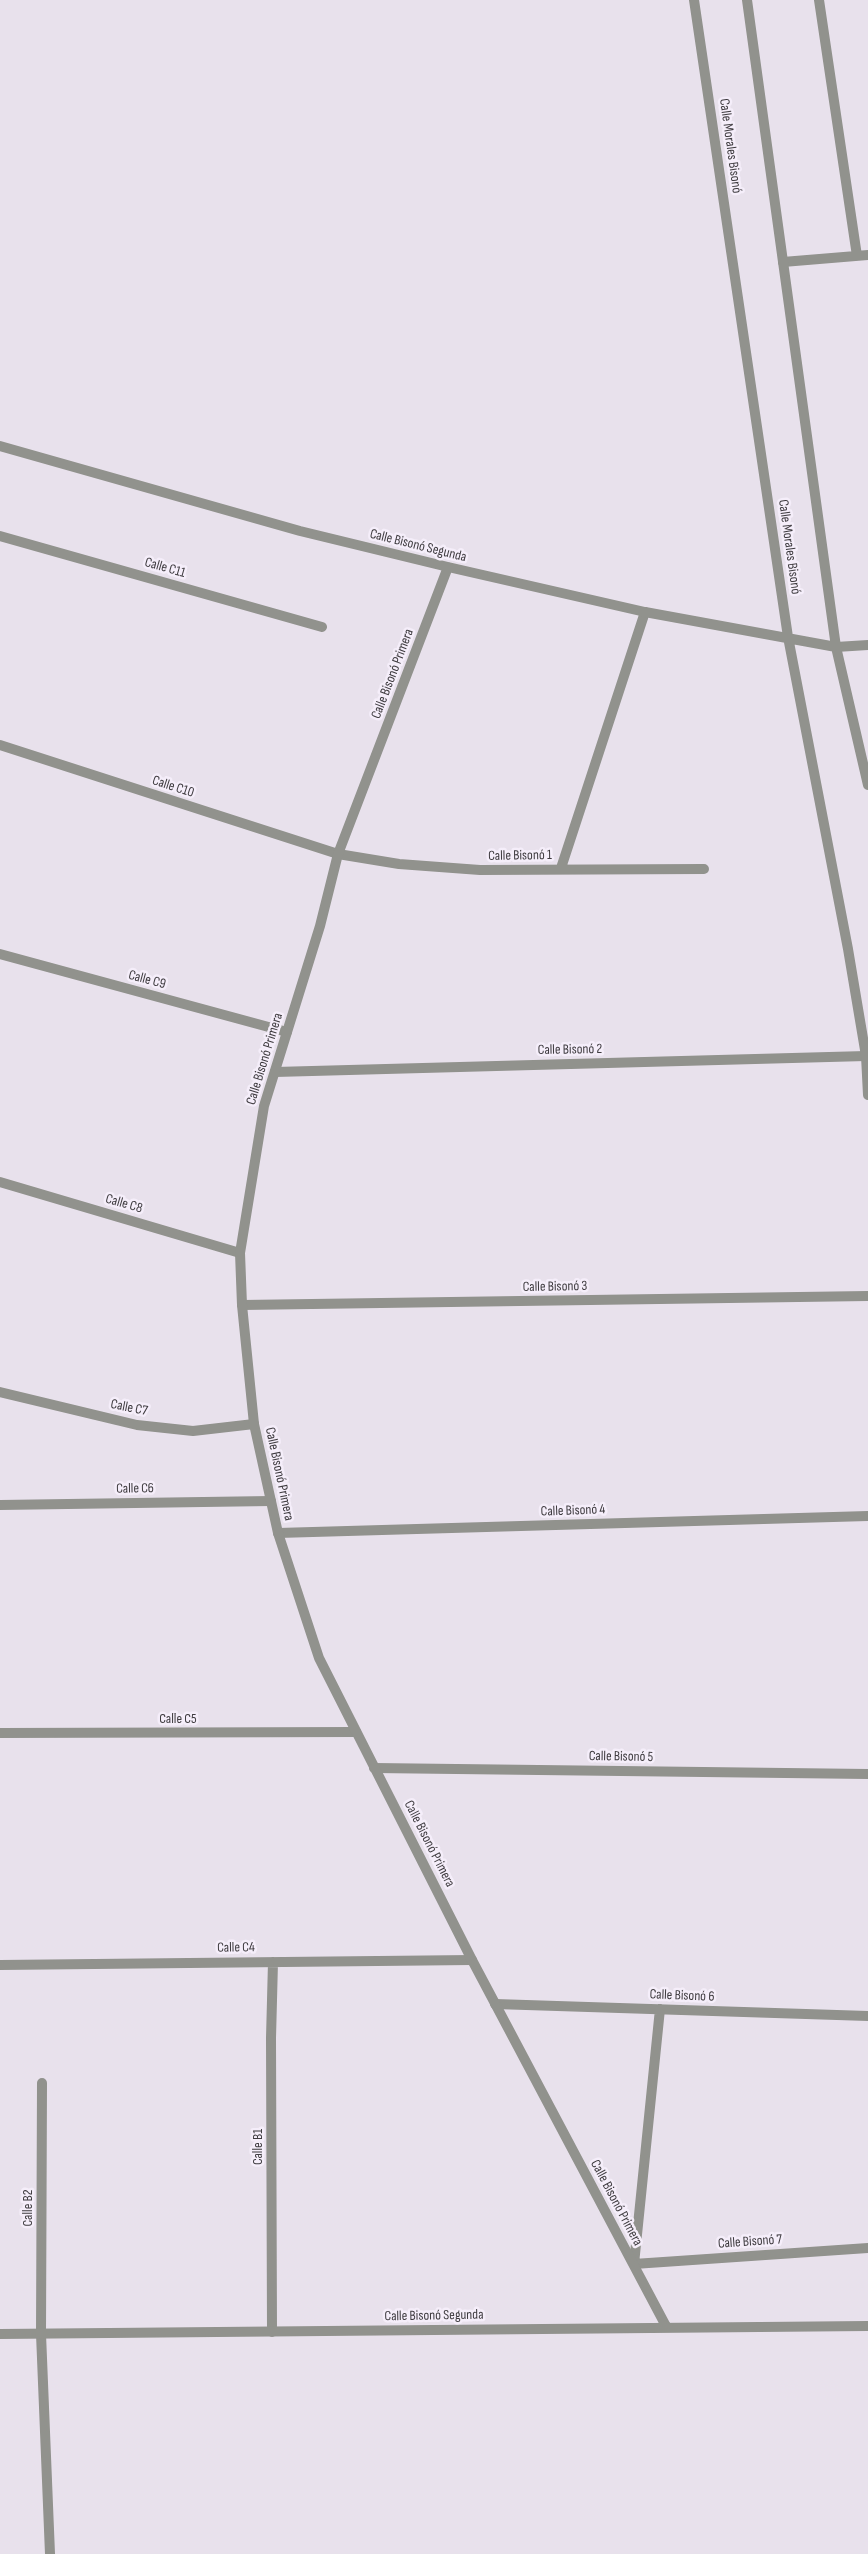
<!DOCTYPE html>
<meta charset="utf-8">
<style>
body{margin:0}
canvas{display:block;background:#e8e1ec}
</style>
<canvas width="868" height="2554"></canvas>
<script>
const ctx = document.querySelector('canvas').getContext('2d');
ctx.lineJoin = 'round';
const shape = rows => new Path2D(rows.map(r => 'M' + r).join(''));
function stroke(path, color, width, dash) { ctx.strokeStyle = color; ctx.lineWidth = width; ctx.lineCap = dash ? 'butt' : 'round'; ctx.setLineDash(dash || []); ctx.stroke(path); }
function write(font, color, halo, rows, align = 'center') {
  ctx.font = font + ' "Sofia Sans Condensed",sans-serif'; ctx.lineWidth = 5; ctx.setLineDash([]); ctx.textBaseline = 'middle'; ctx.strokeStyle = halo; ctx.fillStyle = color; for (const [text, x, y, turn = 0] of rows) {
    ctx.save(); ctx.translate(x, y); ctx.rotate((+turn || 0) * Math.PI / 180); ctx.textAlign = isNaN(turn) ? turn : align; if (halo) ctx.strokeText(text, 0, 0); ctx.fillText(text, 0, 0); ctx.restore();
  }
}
stroke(shape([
 [819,0,857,256],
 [783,262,868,255],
 [0,536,322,627],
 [836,647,868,645],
 [0,745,338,854,399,864,480,870,704,869],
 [561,868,645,612],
 [0,954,287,1032],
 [275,1072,866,1056],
 [0,1182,240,1253],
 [242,1305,868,1296],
 [0,1392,137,1425,193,1431,254,1424],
 [0,1505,271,1501],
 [278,1533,868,1516],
 [0,1733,356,1732],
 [374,1768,868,1774],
 [0,1965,472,1960],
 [495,2004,868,2016],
 [660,2009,634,2264,868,2248],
 [42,2083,41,2334,50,2554],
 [272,2332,271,2038,273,1962]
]), '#91928d', 10);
stroke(shape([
 [694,0,788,637,848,949,866,1056,868,1095],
 [747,0,836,647,868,785],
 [0,446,300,531,448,567,645,612,836,647],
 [448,567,338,854,320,926,264,1106,240,1253,242,1305,254,1424,278,1533,319,1658,472,1960,667,2328],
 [0,2334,868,2326]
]), '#91928d', 10);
write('14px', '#3e3b3f', '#f5eefa', [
 ["Calle Morales Bisonó",730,146,82],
 ["Calle Bisonó Segunda",418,546,14],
 ["Calle Morales Bisonó",789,547,82],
 ["Calle C11",165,568,16],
 ["Calle Bisonó Primera",393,674,-69],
 ["Calle C10",173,787,18],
 ["Calle Bisonó 1",520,856,-1],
 ["Calle C9",147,980,15],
 ["Calle Bisonó 2",570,1050,-1],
 ["Calle Bisonó Primera",265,1059,-73],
 ["Calle C8",124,1204,16],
 ["Calle Bisonó 3",555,1287,-1],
 ["Calle C7",129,1408,11],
 ["Calle Bisonó Primera",279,1474,78],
 ["Calle C6",135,1489,-1],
 ["Calle Bisonó 4",573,1511,-2],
 ["Calle C5",178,1719],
 ["Calle Bisonó 5",621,1757,1],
 ["Calle Bisonó Primera",429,1844,63],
 ["Calle C4",236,1948,-1],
 ["Calle Bisonó 6",682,1996,2],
 ["Calle B1",258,2147,-90],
 ["Calle Bisonó Primera",616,2203,62],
 ["Calle B2",28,2208,-90],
 ["Calle Bisonó 7",750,2242,-4],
 ["Calle Bisonó Segunda",434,2316,-1]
]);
</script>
